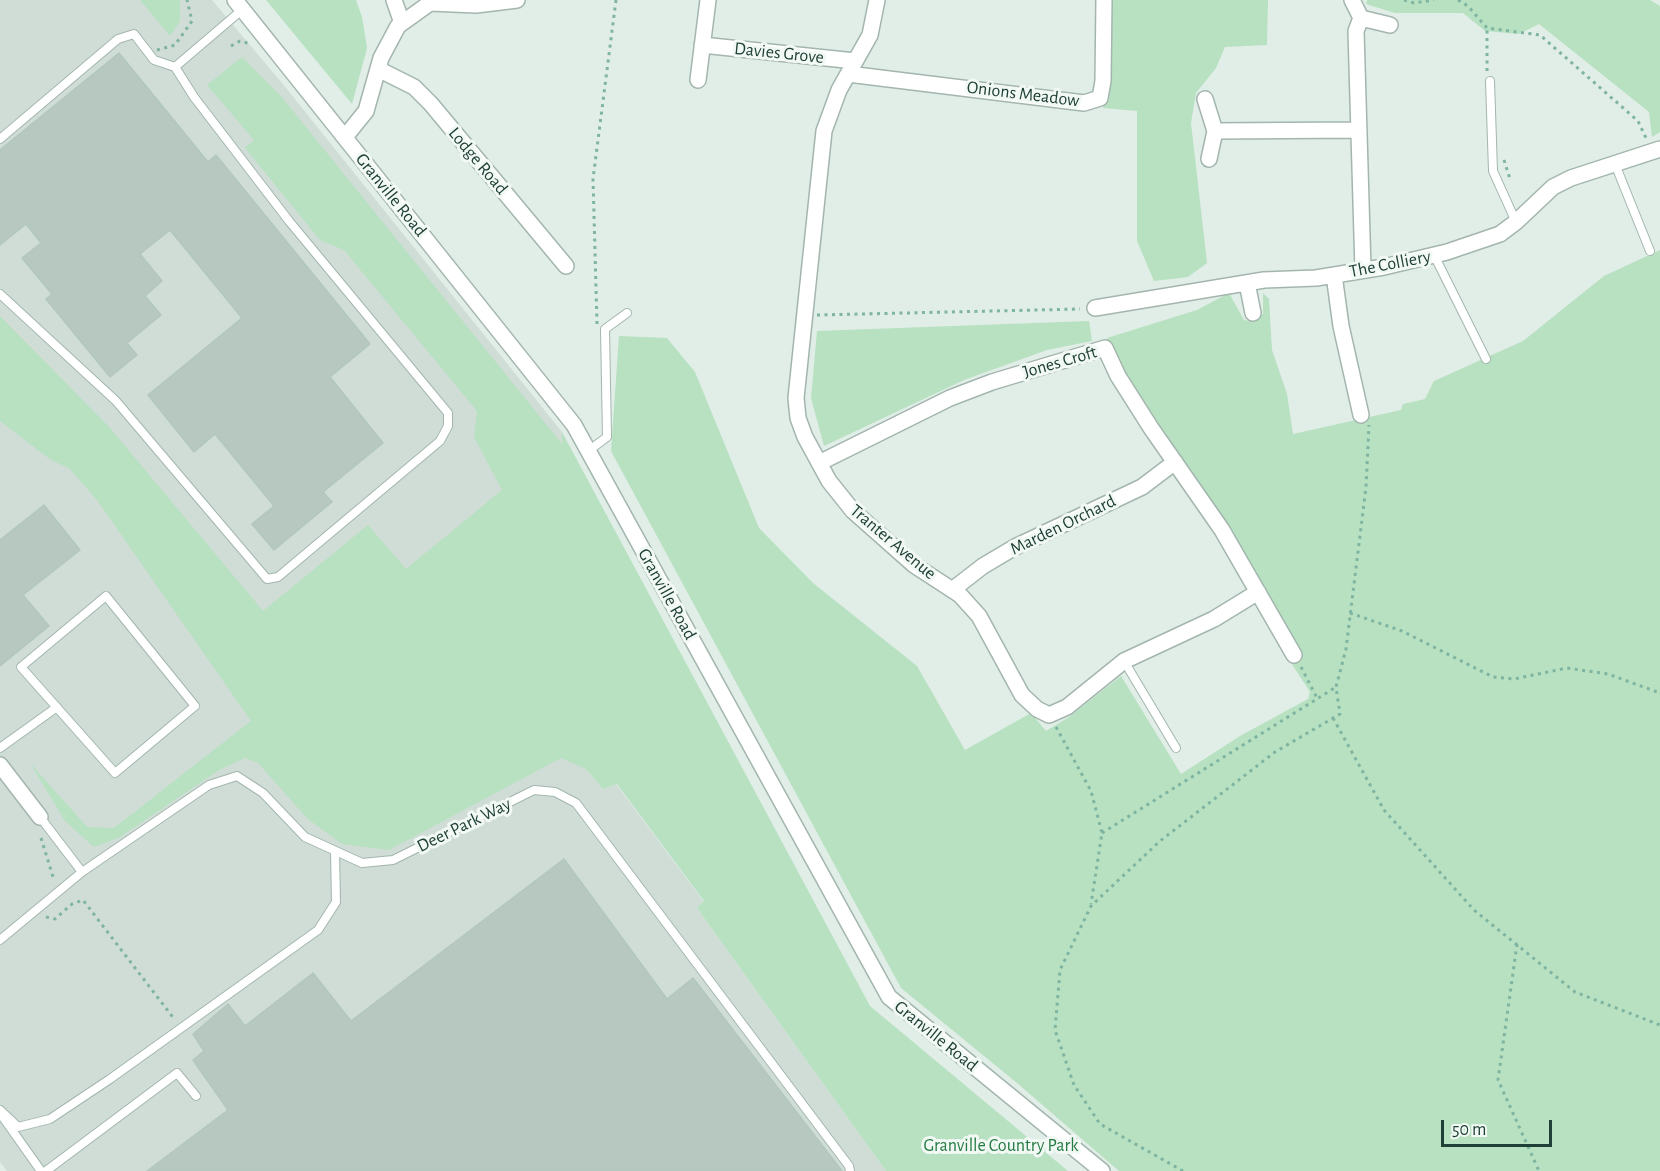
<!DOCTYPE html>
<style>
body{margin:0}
#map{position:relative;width:1660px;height:1171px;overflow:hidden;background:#e1ede7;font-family:"Alegreya Sans",sans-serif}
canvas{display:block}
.scale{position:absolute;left:1441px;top:1120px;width:111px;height:27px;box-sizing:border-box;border:3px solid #1f4036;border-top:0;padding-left:8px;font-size:18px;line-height:21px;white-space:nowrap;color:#1f4036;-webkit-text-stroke:4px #f2f9f5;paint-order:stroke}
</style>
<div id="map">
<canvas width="1660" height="1171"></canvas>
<div class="scale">50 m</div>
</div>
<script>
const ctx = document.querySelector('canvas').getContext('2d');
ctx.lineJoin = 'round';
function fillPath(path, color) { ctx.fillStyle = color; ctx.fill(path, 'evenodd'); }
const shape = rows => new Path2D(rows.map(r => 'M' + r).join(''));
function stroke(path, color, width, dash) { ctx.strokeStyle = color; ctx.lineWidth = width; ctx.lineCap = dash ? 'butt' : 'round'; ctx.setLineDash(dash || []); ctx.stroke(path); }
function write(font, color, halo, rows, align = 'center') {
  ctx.font = font + ' "Alegreya Sans",sans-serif'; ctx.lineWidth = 6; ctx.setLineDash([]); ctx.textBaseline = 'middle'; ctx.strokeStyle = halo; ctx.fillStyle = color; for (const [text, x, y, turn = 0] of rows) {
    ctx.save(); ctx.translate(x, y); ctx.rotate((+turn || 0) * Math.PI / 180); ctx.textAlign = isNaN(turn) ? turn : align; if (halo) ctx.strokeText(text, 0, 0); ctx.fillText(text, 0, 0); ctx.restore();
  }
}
fillPath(shape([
 [0,0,212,0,282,83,562,432,586,769,603,789,616,784,704,902,697,908,886,1171,7,1171,0,1162]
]), '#cfddd6');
fillPath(shape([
 [140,0,180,0,180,21,170,36],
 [266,0,356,0,362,17,367,48,352,104],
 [1110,0,1335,0,1268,0,1267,45,1225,47,1216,68,1196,93,1191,123,1207,263,1188,277,1154,281,1137,241,1137,111,1103,108,1110,60],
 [1367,0,1650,0,1660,6,1660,132,1652,137,1649,112,1539,24,1519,34,1485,31,1463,13,1395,13,1366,4],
 [242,57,280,95,562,444,562,432,870,1006,1068,1171,886,1171,697,908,704,901,617,784,603,789,586,769,561,758,389,850,342,844,308,819,258,763,245,758,219,770,120,837,94,847,65,821,30,763,87,827,114,828,251,721,97,500,69,468,51,460,0,421,0,316,110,428,263,611,368,525,406,569,502,490,474,437,477,411,344,250,320,240,245,148,254,140,207,85],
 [1660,250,1660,1171,1119,1171,1017,1083,901,988,611,451,619,336,667,338,695,372,759,528,813,583,917,666,965,750,1031,713,1046,731,1069,717,1121,676,1181,774,1240,736,1308,699,1310,692,1288,658,1301,651,1230,529,1134,393,1107,338,1197,310,1229,293,1244,320,1256,322,1263,314,1263,293,1269,299,1272,350,1287,394,1293,434,1401,410,1403,404,1425,399,1434,381,1523,341,1604,276],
 [1089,321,1092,341,1047,350,964,380,824,446,811,398,817,331]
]), '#b7e1c1');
const building = shape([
 [119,53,208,162,216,155,370,344,330,377,383,443,323,492,332,502,274,550,252,524,274,506,215,434,194,452,148,395,242,318,170,230,140,254,162,281,145,296,161,315,127,343,137,355,110,377,46,299,52,294,22,258,41,243,26,224,0,245,0,150,119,53],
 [44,505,80,550,23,595,49,626,0,666,0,540,44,505],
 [564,859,667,999,693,978,842,1171,147,1171,228,1110,193,1060,204,1051,193,1034,228,1004,245,1026,313,973,351,1021,564,859]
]);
fillPath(building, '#b6c8c0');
stroke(building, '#b2c7be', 1.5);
const lane = shape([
 [175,67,243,9],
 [1490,81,1493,171,1516,222],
 [0,139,118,39,134,34,154,60,175,67,194,97,289,221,448,413,448,426,440,441,278,577,267,579,116,401,0,294],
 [1615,164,1650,251],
 [1434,255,1486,359],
 [588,451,607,437,605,329,627,313],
 [106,596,195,706,115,773,21,667,106,596],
 [1124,661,1176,748],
 [0,748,57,707],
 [40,817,82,872,209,785,237,776,263,793,305,837,362,863,393,860,534,790,555,792,576,803,849,1166,850,1171],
 [0,940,82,872],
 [0,1110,18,1127,50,1119,110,1079,318,930,336,902,335,851],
 [2,1116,41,1171],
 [46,1171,177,1073,196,1096]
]);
const street = shape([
 [235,0,574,425,889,997,1102,1171],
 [394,0,402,23],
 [877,0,870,35,839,90,824,131,796,398,798,418,805,437,829,481,853,511,914,565,960,595,979,616,1022,695,1037,709,1049,715,1067,707,1124,661,1214,619,1258,592],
 [1352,0,1361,18],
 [702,45,855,61],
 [378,69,414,87,431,104,566,266],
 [848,74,1084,103,1100,98,1103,81,1104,0],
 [698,80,708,0],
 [1205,99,1215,131,1209,159],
 [1215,131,1358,130],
 [345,137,366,111,381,58,398,26,430,3,476,5,517,0],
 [1363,270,1356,31,1361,18,1390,25],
 [1334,275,1341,326,1361,415],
 [1247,283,1253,313],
 [1095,308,1264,280,1316,278,1384,267,1447,252,1500,234,1516,222,1553,187,1571,178,1660,149],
 [819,463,950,398,992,382,1105,348,1118,376,1151,428,1222,530,1294,655],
 [952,590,983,566,1015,547,1142,487,1175,462],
 [0,765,40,817]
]);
stroke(lane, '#a3b6ae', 10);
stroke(street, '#a3b6ae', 18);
stroke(shape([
 [1404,0,1414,3,1434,0],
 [1458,0,1468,6,1487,28,1540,35,1638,121,1646,138],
 [231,46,240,41,251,44],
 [157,50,175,45,192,21,187,0],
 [1487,71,1487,28],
 [1504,160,1510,179],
 [817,315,1080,309],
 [597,324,593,179,616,0],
 [1350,613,1402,631,1493,677,1514,679,1567,668,1608,674,1660,693],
 [1301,667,1318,700],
 [1333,718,1384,810,1474,910,1575,992,1660,1025],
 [1056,727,1091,791,1102,833,1091,904],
 [1102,833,1336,687],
 [41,838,54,880],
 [46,917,55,919,72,904,83,900,175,1020],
 [1517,944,1498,1080,1539,1171],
 [1183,1171,1100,1124,1074,1085,1055,1030,1060,970,1091,906,1160,841,1275,752,1340,714,1336,687,1346,649,1366,487,1369,425]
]), '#7eb4a1', 3, [3, 4.5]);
stroke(lane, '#fff', 8);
stroke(street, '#fff', 15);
write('18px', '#1f4036', '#f2f9f5', [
 ["Davies Grove",779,53,6],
 ["Onions Meadow",1023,94,7],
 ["Lodge Road",478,161,50],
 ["Granville Road",391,195,51],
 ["The Colliery",1390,264,-11],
 ["Jones Croft",1060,362,-16],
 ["Marden Orchard",1063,525,-26],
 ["Tranter Avenue",893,542,40],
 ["Granville Road",667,594,61],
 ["Deer Park Way",464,825,-26],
 ["Granville Road",936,1036,39]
]);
write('18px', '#257b43', '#f2f9f5', [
 ["Granville Country Park",1001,1146]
]);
</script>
